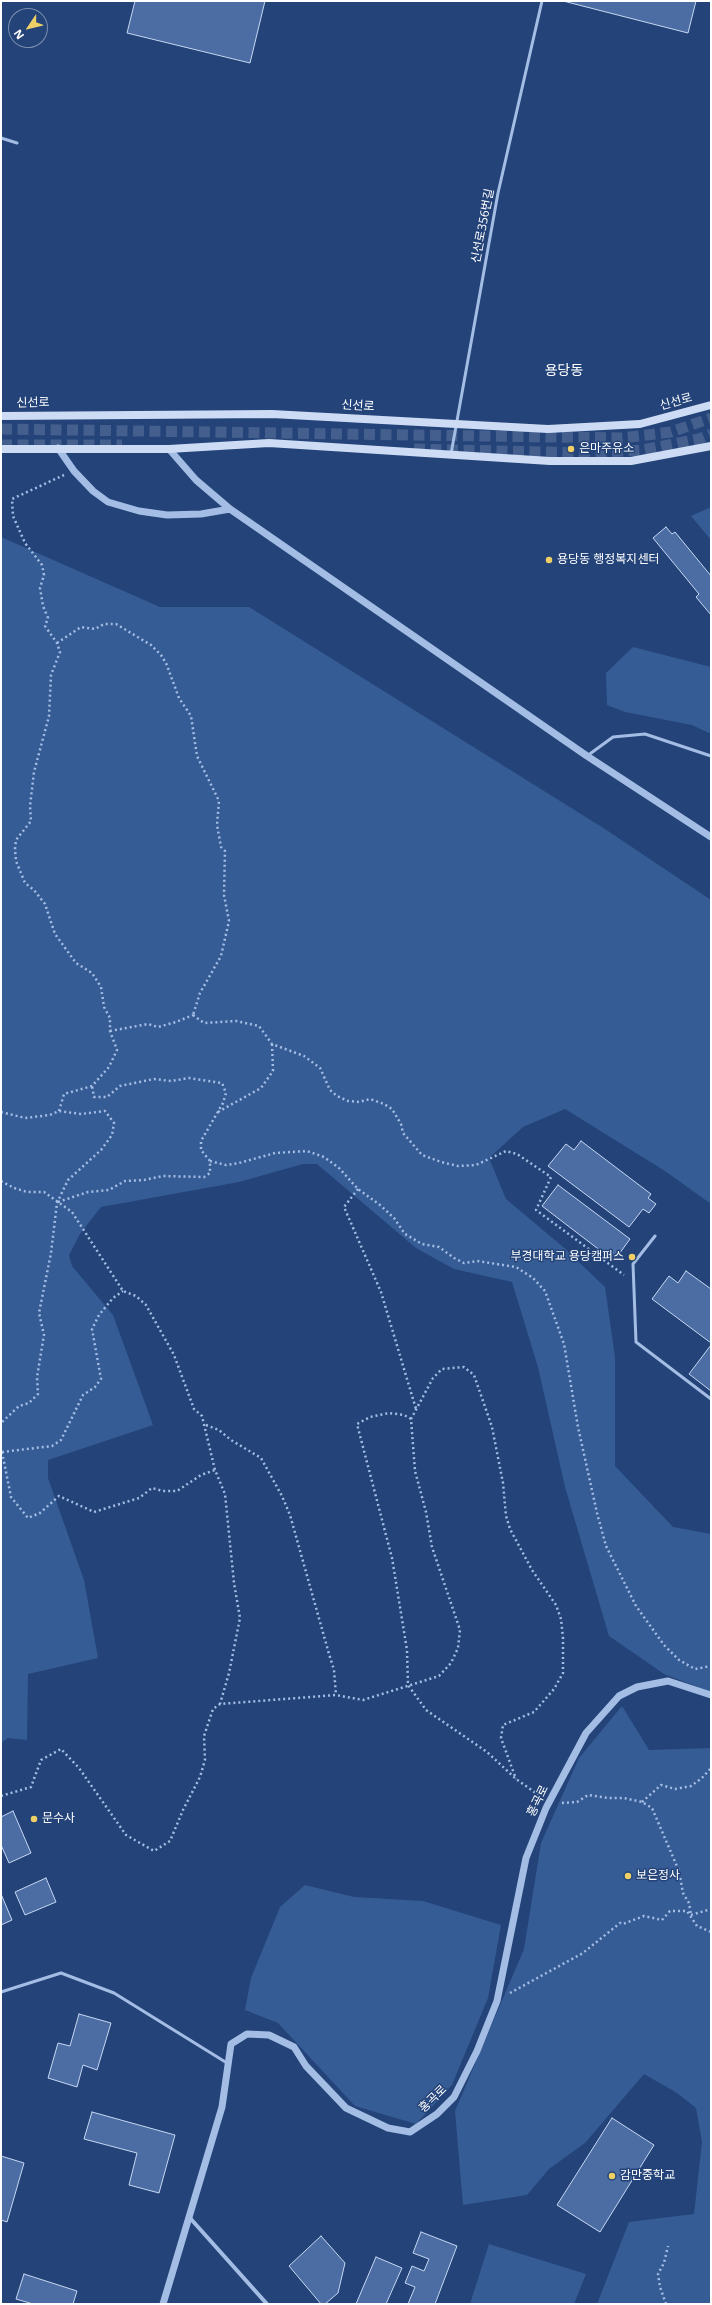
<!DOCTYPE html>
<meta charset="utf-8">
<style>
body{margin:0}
#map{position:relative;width:712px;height:2305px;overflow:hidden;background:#234379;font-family:"Open Sans",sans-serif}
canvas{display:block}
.frame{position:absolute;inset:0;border:2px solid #fff;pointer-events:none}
.north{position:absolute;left:8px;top:8px;width:40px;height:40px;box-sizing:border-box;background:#234379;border:1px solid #7b8eaf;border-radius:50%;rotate:235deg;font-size:11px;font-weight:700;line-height:16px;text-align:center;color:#fff}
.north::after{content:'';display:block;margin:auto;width:14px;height:18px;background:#efd067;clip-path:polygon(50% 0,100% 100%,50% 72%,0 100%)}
</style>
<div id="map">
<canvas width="712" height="2305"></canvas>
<div class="frame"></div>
<div class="north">N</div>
</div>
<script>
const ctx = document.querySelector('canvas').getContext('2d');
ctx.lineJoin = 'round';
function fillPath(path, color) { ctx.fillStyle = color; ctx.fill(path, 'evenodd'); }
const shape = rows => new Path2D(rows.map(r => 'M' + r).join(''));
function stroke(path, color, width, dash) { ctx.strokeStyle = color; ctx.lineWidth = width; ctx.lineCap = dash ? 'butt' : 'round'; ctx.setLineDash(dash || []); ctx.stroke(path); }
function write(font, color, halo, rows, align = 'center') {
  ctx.font = font + ' "Open Sans","Noto Sans KR",sans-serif'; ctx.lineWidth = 3; ctx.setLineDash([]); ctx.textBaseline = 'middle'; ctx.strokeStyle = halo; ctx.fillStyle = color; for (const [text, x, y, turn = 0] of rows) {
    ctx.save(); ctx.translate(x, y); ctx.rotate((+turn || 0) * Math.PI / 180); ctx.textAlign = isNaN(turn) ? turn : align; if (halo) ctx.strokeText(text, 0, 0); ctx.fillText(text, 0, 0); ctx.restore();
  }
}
fillPath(shape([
 [711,507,711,540,691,516],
 [1,537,160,607,249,607,605,829,711,900,711,1204,665,1171,565,1109,523,1127,489,1158,506,1199,562,1246,605,1287,615,1357,615,1466,673,1527,711,1534,711,1692,664,1674,609,1636,565,1487,538,1367,512,1282,454,1269,416,1248,317,1164,303,1164,239,1182,101,1207,80,1234,69,1255,72,1266,113,1315,153,1425,48,1460,48,1478,84,1580,98,1658,28,1674,27,1740,8,1738,1,1743],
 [633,647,711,667,711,734,692,725,625,712,607,705,606,673],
 [622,1706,649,1750,711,1748,711,2304,597,2304,629,2222,694,2214,702,2142,696,2108,677,2093,644,2074,585,2143,549,2169,527,2195,463,2205,455,2111,524,1949,541,1843,579,1758],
 [305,1885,354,1897,423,1901,501,1925,488,1998,452,2085,416,2124,355,2106,278,2023,245,2010,251,1978,280,1907],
 [489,2244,586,2274,574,2304,470,2304]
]), '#365c96');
const building = shape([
 [135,1,265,1,250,63,127,33,135,1],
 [563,1,696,1,688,33,563,1],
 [666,527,672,534,675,532,711,576,711,615,696,597,699,594,653,538,666,527],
 [581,1141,651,1194,648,1198,656,1204,649,1213,643,1209,629,1227,548,1166,566,1144,574,1150,581,1141],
 [558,1185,630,1239,614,1261,542,1206,558,1185],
 [686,1271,711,1289,711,1343,652,1299,669,1276,678,1283,686,1271],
 [711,1345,711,1391,689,1374,711,1345],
 [13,1811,31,1853,9,1863,1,1845,1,1817,13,1811],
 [46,1878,56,1902,25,1915,15,1892,46,1878],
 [1,1894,12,1920,1,1925,1,1894],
 [79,2014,111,2023,97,2070,83,2065,77,2087,48,2078,58,2043,70,2046,79,2014],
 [92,2112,175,2135,159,2193,129,2185,137,2153,84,2139,92,2112],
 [612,2118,654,2145,600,2232,557,2205,612,2118],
 [1,2156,24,2163,7,2222,1,2220,1,2156],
 [421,2232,457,2246,435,2304,408,2304,415,2287,405,2283,412,2266,424,2271,429,2259,413,2253,421,2232],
 [321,2236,345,2263,338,2293,325,2304,321,2304,289,2266,321,2236],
 [376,2257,402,2268,386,2304,356,2304,376,2257],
 [24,2274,77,2291,73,2304,33,2304,16,2299,24,2274]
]);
fillPath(building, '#4b6da3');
stroke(building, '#c7d8f3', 1);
stroke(shape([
 [1,429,622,438,671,432,711,418],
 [1,445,122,445],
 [414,449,590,453,642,450,699,439,711,434]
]), '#445f8d', 11, [11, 5.5]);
stroke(shape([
 [57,643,81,627,95,629,104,624,116,624,151,645,161,655,166,663,179,698,191,716,197,756,219,801,217,825,221,847,225,851,224,895,229,921,221,956,200,993,193,1015],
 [193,1015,204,1023,236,1021,259,1026,272,1044,304,1056,320,1068,330,1090,337,1096,348,1101,359,1102,370,1099,384,1104,392,1109,401,1124,403,1133,422,1155,441,1162,458,1166,476,1165,506,1151,517,1154,551,1177,536,1210,624,1275],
 [110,1031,148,1024,158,1027,176,1022,193,1015],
 [59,1111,64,1094,92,1086,109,1067,117,1050,110,1031,110,1018,104,1007,101,987,92,973,76,963,55,934,45,904,34,890,25,883,16,861,15,849,16,840,31,821,30,806,34,772,49,716,51,675,60,652,57,643,45,626,48,618,43,606,40,588,44,575,42,565,25,543,13,516,12,499,64,475],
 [1,1112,25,1118,50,1115,59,1111,81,1114,105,1111,114,1123,112,1135,101,1150,68,1180,57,1203,51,1253,39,1313,44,1335,37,1377,38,1394,29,1403,19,1406,1,1423],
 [218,1112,261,1088,273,1071,272,1044],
 [210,1161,226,1165,239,1163,275,1153,307,1151,324,1157,339,1168,358,1189,380,1205,394,1218,405,1234,422,1244,439,1247,454,1258,464,1263,477,1261,516,1267,533,1278,545,1291,564,1344,578,1427,597,1513,606,1546,636,1606,664,1645,679,1660,695,1669,711,1666],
 [1,1181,14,1188,27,1192,44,1192,72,1212,123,1291,136,1296,146,1305,174,1355,194,1409,202,1416,215,1470,225,1494,234,1583,240,1618,229,1673,220,1704],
 [358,1189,344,1207,381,1292,416,1409],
 [58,1202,88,1192,109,1190,125,1181,144,1180,163,1176,204,1177,210,1173,210,1161,201,1150,201,1141,223,1103,226,1093,222,1083,189,1078,171,1081,154,1079,120,1086,107,1097,94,1097,92,1086],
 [411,1419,404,1415,389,1413,370,1417,357,1424,392,1558,407,1650,408,1685,426,1710,487,1752,516,1779,540,1796],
 [206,1425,219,1430,231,1440,261,1458,282,1496,290,1515,329,1654,334,1670,336,1695],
 [2,1452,11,1497,28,1518,40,1513,59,1496,94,1512,139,1498,152,1488,163,1491,177,1491,201,1475,215,1470],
 [2,1452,52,1446,61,1440,83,1395,95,1387,101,1379,92,1329,99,1315,113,1298,123,1291],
 [1,1796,31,1787,41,1760,61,1749,79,1768,126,1835,154,1851,170,1841,183,1810,200,1777,205,1760,204,1736,213,1709,220,1704,336,1695,363,1700,439,1676,451,1663,458,1648,460,1630,432,1547,426,1512,415,1471,411,1419,433,1378,442,1369,464,1367,474,1375,492,1427,503,1483,506,1516,510,1529,532,1570,556,1605,561,1619,563,1638,563,1673,554,1689,534,1712,503,1725,501,1738,516,1779],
 [642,1802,661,1785,675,1789,691,1786,702,1778,711,1768],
 [562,1803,577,1802,588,1795,609,1798,624,1798,642,1802,652,1808,679,1871,683,1893,689,1903,691,1915],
 [691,1915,711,1909],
 [510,1993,583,1953,620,1923,623,1924,644,1916,662,1920,670,1911,687,1911,697,1926,711,1932],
 [666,2304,660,2287,658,2274,664,2263,668,2246]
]), '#a4bde4', 2.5, [2, 3]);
stroke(shape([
 [1,138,17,143],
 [451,454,498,193,542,1],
 [587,756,613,737,645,734,711,756],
 [655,1236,633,1264,636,1342,711,1399],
 [1,1992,61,1973,114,1993,227,2063]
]), '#a4bde4', 3);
stroke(shape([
 [190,2218,267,2304]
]), '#a4bde4', 4);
stroke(shape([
 [58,448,74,471,93,491,108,502,139,511,167,515,201,514,230,509],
 [169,449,196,480,230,509,587,756,711,837],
 [163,2304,222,2107,231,2044,247,2034,269,2035,294,2047,306,2066,346,2108,388,2128,410,2132,437,2114,454,2097,477,2051,497,2001,526,1858,546,1808,586,1733,619,1696,637,1687,668,1681,711,1695]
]), '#a4bde4', 7);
stroke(shape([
 [1,416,272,414,548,429,640,424,711,405],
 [1,449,169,449,269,443,550,461,631,461,711,446]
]), '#cddcf4', 8);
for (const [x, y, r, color] of [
 [571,449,4,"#efd067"],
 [549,560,4,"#efd067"],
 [632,1257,4,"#efd067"],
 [34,1819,4,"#efd067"],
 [628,1876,4,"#efd067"],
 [612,2176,4,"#efd067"]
]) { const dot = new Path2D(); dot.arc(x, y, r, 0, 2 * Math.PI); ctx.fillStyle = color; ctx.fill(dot); stroke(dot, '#234379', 1.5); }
write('12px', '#fff', '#234379', [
 ["신선로356번길",483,226,-79],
 ["신선로",676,402,-16],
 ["신선로",33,403,-1],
 ["신선로",358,406,3],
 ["홍곡로",538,1801,-64],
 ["홍곡로",433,2099,-44]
]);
write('12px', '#fff', '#234379', [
 ["은마주유소",579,449],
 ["용당동 행정복지센터",557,560],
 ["부경대학교 용당캠퍼스",624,1257,"right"],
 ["문수사",42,1819],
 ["보은정사",636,1876],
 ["감만중학교",620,2176]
], 'left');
write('14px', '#fff', '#234379', [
 ["용당동",564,371]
]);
</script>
